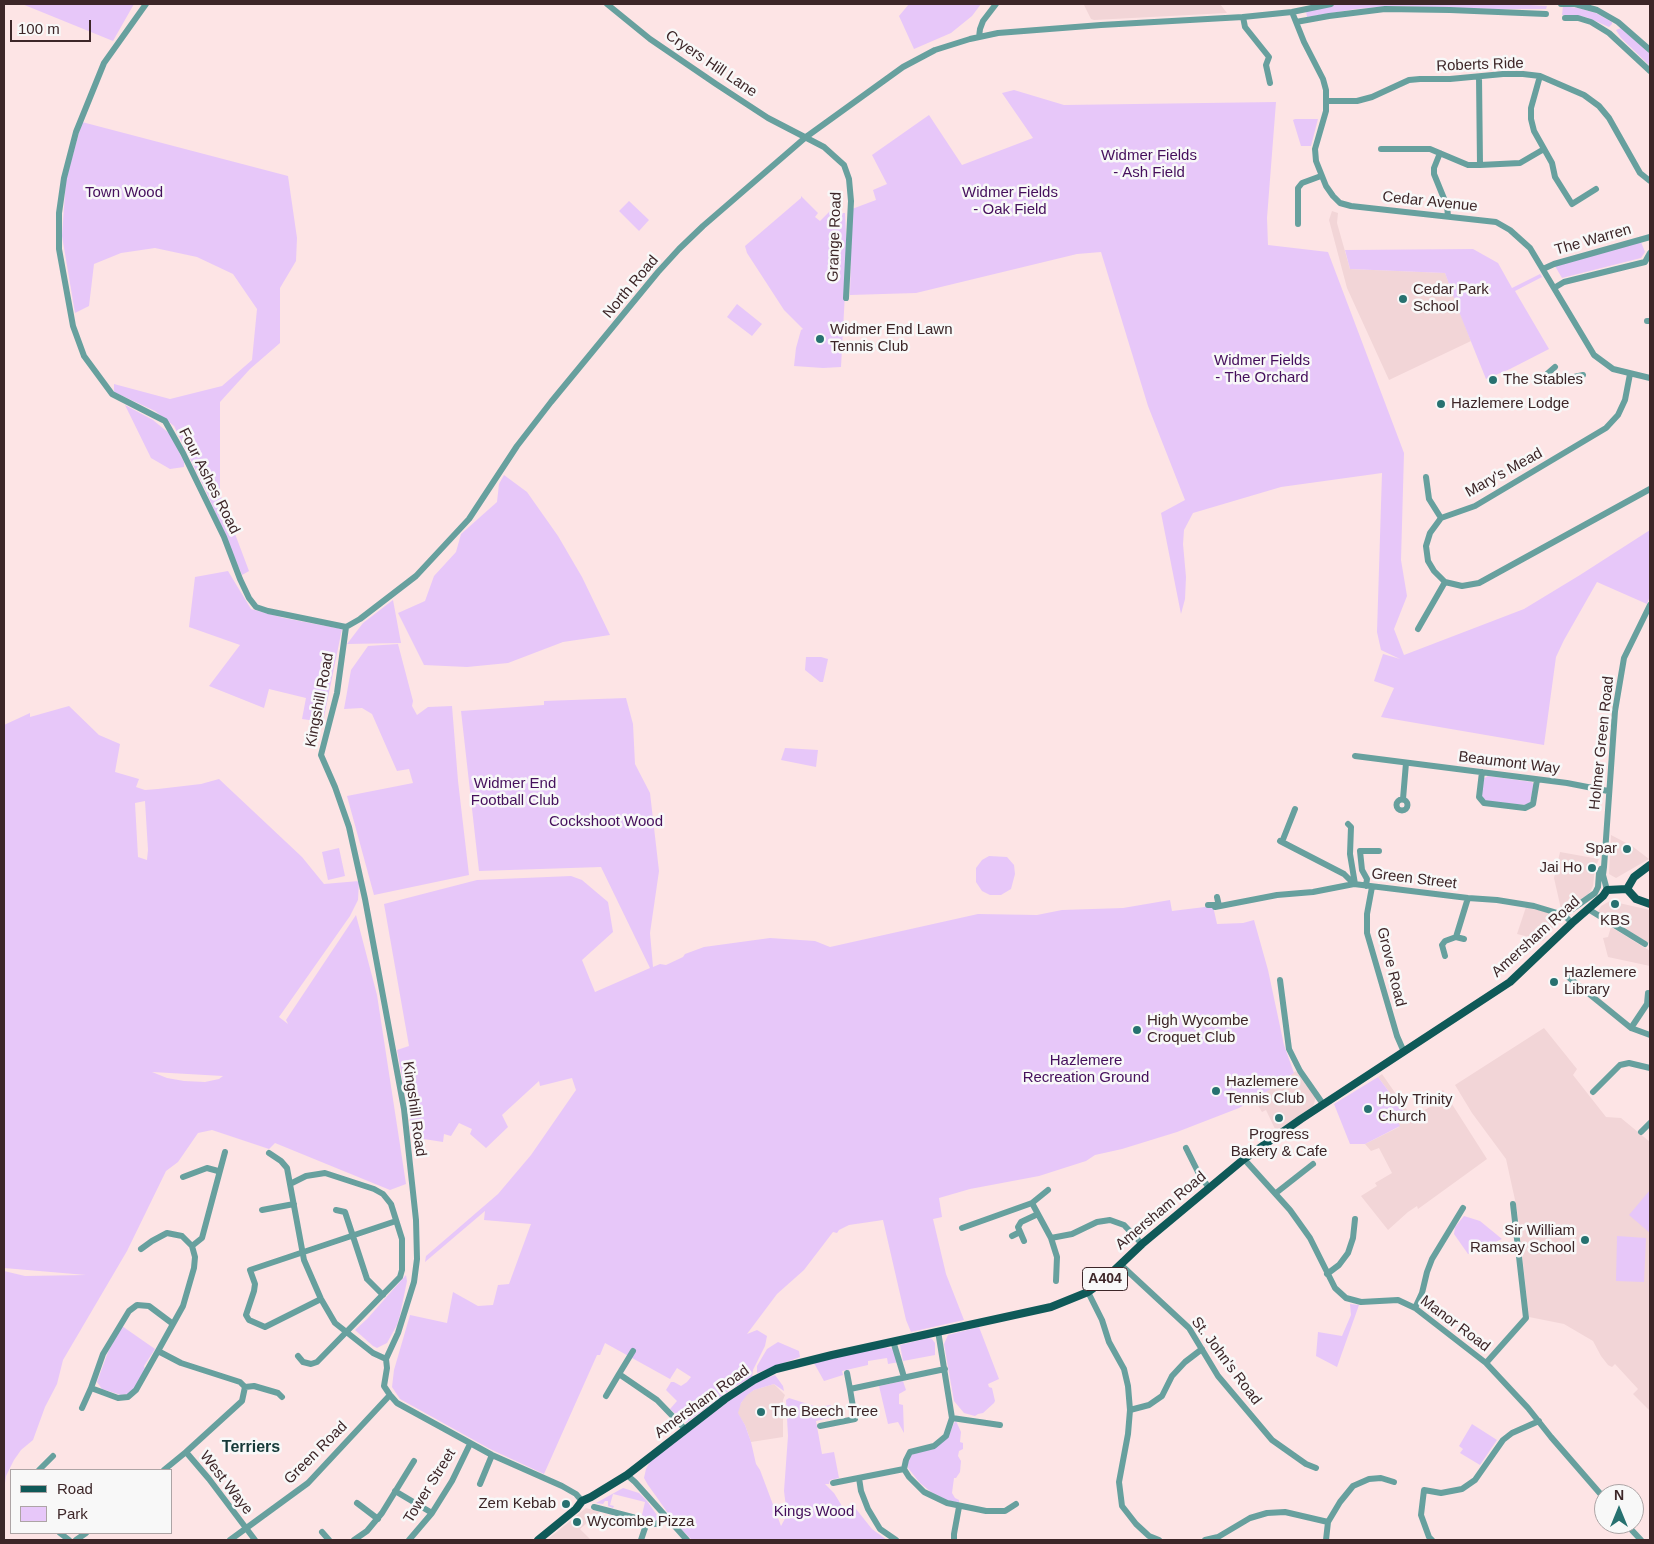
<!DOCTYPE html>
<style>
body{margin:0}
#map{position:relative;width:1654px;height:1544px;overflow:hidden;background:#fde4e5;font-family:Arial,sans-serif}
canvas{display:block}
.frame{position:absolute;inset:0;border:5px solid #3d2628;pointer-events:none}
.legend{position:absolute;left:10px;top:1469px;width:162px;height:65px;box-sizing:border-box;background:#f8f8f8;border:1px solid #ada4a5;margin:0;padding:6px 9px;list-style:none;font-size:15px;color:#3d2628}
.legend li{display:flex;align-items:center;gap:10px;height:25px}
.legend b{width:25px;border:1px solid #ada4a5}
.north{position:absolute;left:1594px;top:1484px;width:50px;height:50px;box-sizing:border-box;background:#f8f8f8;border:1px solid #ada4a5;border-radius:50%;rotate:0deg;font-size:14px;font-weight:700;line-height:20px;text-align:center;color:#3d2628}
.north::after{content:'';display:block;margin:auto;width:18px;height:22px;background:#277170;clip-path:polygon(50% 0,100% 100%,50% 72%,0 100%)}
.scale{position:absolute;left:10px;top:20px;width:81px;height:22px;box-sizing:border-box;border:2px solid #3d2628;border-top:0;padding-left:6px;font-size:15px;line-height:18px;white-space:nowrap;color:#3d2628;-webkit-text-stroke:4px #f8f8f8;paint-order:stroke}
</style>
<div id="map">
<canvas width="1654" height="1544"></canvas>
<div class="frame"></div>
<ul class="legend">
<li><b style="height:6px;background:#0f5958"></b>Road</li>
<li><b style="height:14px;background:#e7c7f9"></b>Park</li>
</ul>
<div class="north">N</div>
<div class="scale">100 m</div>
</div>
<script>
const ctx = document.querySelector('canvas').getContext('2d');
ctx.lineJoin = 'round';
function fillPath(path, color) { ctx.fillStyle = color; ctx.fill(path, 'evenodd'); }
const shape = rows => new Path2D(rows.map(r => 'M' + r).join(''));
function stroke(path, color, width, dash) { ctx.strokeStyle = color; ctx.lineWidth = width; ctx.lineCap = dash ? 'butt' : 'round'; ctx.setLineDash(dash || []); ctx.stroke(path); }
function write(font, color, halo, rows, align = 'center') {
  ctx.font = font + ' Arial,sans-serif'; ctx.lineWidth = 5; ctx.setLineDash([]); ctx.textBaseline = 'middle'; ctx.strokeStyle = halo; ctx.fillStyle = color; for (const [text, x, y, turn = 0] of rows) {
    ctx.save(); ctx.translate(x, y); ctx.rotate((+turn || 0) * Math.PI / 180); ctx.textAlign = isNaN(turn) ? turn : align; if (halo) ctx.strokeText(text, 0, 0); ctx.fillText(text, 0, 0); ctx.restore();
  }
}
fillPath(shape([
 [1085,4,1220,4,1227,13,1094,20,1091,19,1084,5],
 [1332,211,1338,213,1337,223,1350,269,1445,273,1471,341,1389,380,1347,288,1329,220],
 [1611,835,1632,846,1649,859,1616,878,1609,874],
 [1560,852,1599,859,1595,868,1593,886,1590,892,1587,896,1565,911,1561,909,1554,878],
 [1610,901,1650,910,1650,944,1598,912,1601,906],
 [1526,907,1547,912,1560,919,1543,941,1531,936,1529,937,1517,934],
 [1611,927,1650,951,1650,966,1608,957,1603,938,1608,937],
 [1544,1028,1577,1069,1573,1075,1606,1117,1621,1118,1650,1142,1650,1411,1633,1394,1638,1389,1615,1364,1612,1367,1608,1365,1601,1356,1593,1341,1564,1324,1529,1317,1517,1209,1506,1159,1472,1113,1455,1085],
 [1296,1071,1316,1097,1313,1107,1276,1131,1266,1110,1262,1112,1254,1099],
 [1382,1074,1412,1117,1430,1107,1425,1100,1443,1090,1487,1159,1418,1209,1417,1206,1408,1212,1388,1230,1361,1196,1377,1186,1375,1183,1392,1173,1379,1148,1371,1151,1365,1144,1399,1127,1394,1117,1405,1113,1378,1077],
 [774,1384,785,1395,783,1400,783,1437,751,1442,745,1425,738,1414,738,1408,746,1395,754,1390],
 [586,1508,600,1512,580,1529,591,1540,550,1540,548,1539]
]), '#f2d5d7');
fillPath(shape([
 [22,4,134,4,113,41],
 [909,4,981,4,972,16,951,33,914,49,899,16],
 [1339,4,1513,4,1547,6,1546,9,1493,9,1394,6,1356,9,1307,17,1306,11],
 [1563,6,1578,8,1596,13,1612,22,1612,24,1609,27,1586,17,1562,15],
 [1621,28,1650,54,1650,66,1621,38,1616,30],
 [1014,90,1064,105,1276,102,1267,218,1268,245,1328,252,1404,453,1401,560,1407,596,1394,629,1404,655,1524,609,1580,575,1650,530,1650,596,1647,604,1597,582,1564,640,1556,657,1544,745,1381,717,1394,688,1374,681,1383,654,1400,659,1381,650,1377,632,1382,473,1281,487,1193,513,1184,530,1183,544,1186,577,1185,599,1181,614,1161,513,1185,500,1148,406,1101,252,1077,254,916,293,850,295,852,209,876,200,873,190,887,184,872,155,929,115,962,165,1033,138,1002,93],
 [1295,119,1318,119,1311,146,1301,146,1293,120],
 [82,122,288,176,297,238,296,261,280,288,280,343,250,369,220,402,220,494,249,571,242,575,206,491,174,426,155,411,114,392,114,384,170,399,222,386,252,360,257,309,233,274,197,257,155,248,121,253,94,264,89,306,75,313,62,236,66,179],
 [801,196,818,213,815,217,820,221,835,206,839,213,845,213,847,256,841,367,823,368,794,366,796,348,801,330,803,329,784,310,747,253,745,246,801,198],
 [629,201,649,220,639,231,619,211],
 [1641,242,1645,252,1641,258,1562,278,1555,266],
 [1473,249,1498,263,1512,288,1540,274,1542,277,1515,291,1549,349,1510,369,1486,379,1458,309,1445,273,1350,269,1345,250],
 [737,304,762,324,752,336,727,317],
 [125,405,153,420,170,434,184,462,184,467,170,469,151,458],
 [504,475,527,492,558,536,582,577,610,635,563,642,508,663,467,667,424,665,398,613,425,601,434,576,456,552,461,534,497,502,499,484],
 [228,571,251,609,284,618,342,629,323,722,302,719,306,698,269,689,264,708,209,686,240,645,189,627,195,577],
 [393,600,401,643,347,644,363,623],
 [398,644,413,701,412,706,417,715,428,707,452,706,458,781,469,875,374,895,347,796,413,783,409,769,397,771,372,714,362,708,344,709,351,670,368,646],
 [806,657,821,657,828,659,823,682,820,682,805,670],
 [626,698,633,724,635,764,650,793,659,871,650,933,653,967,660,964,666,965,683,957,685,954,704,947,770,938,815,941,830,947,978,914,1037,915,1062,910,1123,908,1170,900,1172,911,1213,906,1217,924,1243,923,1254,920,1268,970,1284,1045,1294,1073,1266,1092,1239,1108,1177,1132,1122,1149,1095,1155,1086,1161,1039,1176,970,1189,939,1198,942,1217,933,1219,946,1274,964,1320,911,1332,906,1320,883,1220,849,1225,839,1230,837,1233,833,1232,804,1270,777,1294,747,1334,757,1330,767,1336,765,1346,753,1370,752,1377,731,1389,686,1423,670,1409,677,1401,666,1390,671,1382,674,1382,681,1386,687,1382,691,1377,677,1368,670,1379,605,1343,600,1355,597,1355,544,1474,490,1449,400,1399,392,1387,394,1370,410,1315,447,1323,453,1292,478,1306,493,1305,498,1285,509,1284,531,1224,484,1220,485,1211,425,1262,426,1256,498,1194,531,1155,576,1090,572,1078,540,1086,539,1081,502,1115,508,1127,486,1148,470,1134,472,1129,459,1123,451,1136,444,1134,443,1142,411,1137,410,1119,397,1050,409,1046,384,904,477,880,571,876,582,880,608,902,613,932,582,960,595,992,650,968,601,867,479,871,461,711,544,705,544,701],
 [69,706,99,735,120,744,115,772,139,779,136,787,145,790,158,789,201,784,219,779,302,857,324,884,359,881,358,900,350,916,279,1017,288,1024,286,1020,356,915,377,995,406,1184,390,1190,275,1143,269,1149,212,1130,198,1133,178,1162,166,1171,127,1251,63,1360,57,1384,45,1407,33,1440,21,1450,14,1460,6,1476,4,1490,4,1271,25,1276,86,1275,4,1268,4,725,30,713,30,717],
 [145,801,148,850,147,860,138,857,135,803],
 [152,1072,223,1076,219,1079,205,1082,184,1081,167,1078],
 [785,748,818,750,816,767,781,760],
 [1488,776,1532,782,1534,785,1530,802,1526,805,1486,801,1481,798,1483,779],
 [339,848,345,876,328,880,322,852],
 [989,856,1007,857,1014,865,1015,874,1011,889,1001,895,990,895,982,891,976,882,976,868,982,860],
 [1378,1077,1405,1113,1395,1117,1400,1126,1365,1144,1350,1144,1334,1104],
 [1650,1190,1650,1233,1629,1215],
 [1464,1216,1480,1221,1502,1239,1468,1254,1454,1234,1455,1227],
 [1617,1236,1646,1238,1644,1282,1616,1281],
 [406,1275,407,1281,400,1315,397,1325,387,1343,377,1348,373,1346,355,1330,367,1319],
 [1350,1304,1359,1305,1337,1367,1316,1356,1318,1332,1342,1336,1351,1315],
 [122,1326,155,1349,144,1366,145,1369,134,1389,128,1394,121,1395,102,1389,97,1382,108,1352],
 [979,1327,999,1379,988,1384,989,1387,992,1388,995,1401,994,1403,983,1413,978,1414,975,1416,964,1413,954,1401,944,1344,948,1335],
 [928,1338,932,1339,935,1343,935,1355,903,1361,900,1345],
 [778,1342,799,1351,800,1357,757,1373,757,1366,767,1349],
 [882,1347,891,1348,893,1349,899,1362,888,1364,887,1358,868,1361,868,1365,842,1371,843,1375,824,1381,814,1363],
 [775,1375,783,1386,784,1391,774,1384,754,1390,747,1395,741,1403,738,1413,745,1425,751,1442,756,1464,760,1470,781,1526,787,1515,784,1491,788,1436,786,1400,789,1398,817,1407,831,1405,833,1417,816,1421,822,1454,834,1452,839,1478,830,1480,829,1484,825,1484,834,1493,845,1511,856,1509,872,1529,887,1540,692,1540,675,1523,648,1485,644,1478,646,1469,650,1462,730,1400,761,1380],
 [903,1381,906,1390,899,1394,899,1404,903,1405,904,1433,898,1422,888,1424,879,1386],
 [956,1421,961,1432,960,1442,963,1443,963,1449,959,1451,958,1456,961,1461,960,1472,956,1478,954,1478,952,1493,955,1498,959,1500,959,1503,947,1500,931,1492,920,1483,908,1468,908,1462,910,1455,923,1451,950,1433,954,1423],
 [1472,1424,1497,1440,1480,1465,1460,1453,1463,1449,1459,1446],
 [623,1488,639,1493,647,1501,659,1518,657,1521,653,1521,642,1515,645,1502,613,1494,610,1505,614,1506,613,1508,608,1506,608,1501,605,1501,603,1504,596,1503]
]), '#e7c7f9');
stroke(shape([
 [146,4,104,63,76,132,64,178,59,213,59,249,73,326,84,356,112,394,165,421,183,453,224,537,240,579,249,598,256,607,268,611,346,627],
 [607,4,650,39,716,84,768,118,824,147,844,165,849,179,851,201,846,298],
 [1561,4,1575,4,1597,10,1618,22,1650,50],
 [1292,12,1304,42,1323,79,1326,90,1326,111,1315,149,1316,161,1326,186,1333,196,1340,203,1351,206,1496,222,1510,230,1530,248,1594,355,1613,369,1650,378],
 [1243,17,1245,27,1269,57,1266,65,1270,83],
 [1565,18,1578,18,1591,22,1609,33,1650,71],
 [1296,22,1329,16,1385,9,1450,10,1546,14],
 [979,37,980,29,983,21,996,4],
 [1540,76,1531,108,1531,119,1534,131,1552,163,1555,177,1572,204,1596,189],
 [1479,77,1480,165],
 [1327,101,1357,101,1372,97,1409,80,1420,79,1450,79,1503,74,1523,74,1540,76,1584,95,1599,106,1609,118,1640,173,1650,181],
 [1381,149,1430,149,1468,165,1480,165,1520,163,1544,149],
 [1440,153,1434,168,1434,174,1447,206,1448,216],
 [1298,224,1298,188,1302,183,1321,176],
 [1543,269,1554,264,1650,237],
 [1554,288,1564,282,1645,262,1650,253],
 [1647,321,1650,321],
 [1555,367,1547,374,1552,382,1583,375],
 [1630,374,1625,400,1618,415,1606,428,1475,506,1441,518,1430,533,1426,546,1428,561,1434,571,1445,582,1462,586,1479,583,1650,489],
 [1426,477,1429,499,1441,518],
 [1418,629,1445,582],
 [1355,756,1567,783,1608,791],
 [1482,772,1479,797,1484,803,1525,808,1533,804,1537,780],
 [1403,799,1406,763],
 '1396.5 805a5.5 5.5 0 1 1 11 0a5.5 5.5 0 1 1-11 0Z',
 [1348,824,1351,827,1350,854,1355,884],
 [1280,841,1344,874,1354,884],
 [1282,842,1295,809],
 [1366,886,1367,879,1362,870,1360,851,1379,851],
 [1372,887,1367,914,1367,933,1397,1036,1404,1052],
 [1607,890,1603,875,1604,867,1615,711,1624,658,1650,605],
 [1217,897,1219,906],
 [1208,905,1215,905,1215,907,1277,895,1313,892,1354,884,1468,898,1497,900,1534,906,1564,915,1572,923],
 [1588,909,1645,944],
 [1564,915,1595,893,1598,887,1599,873,1601,869],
 [1456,937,1464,939],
 [1445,956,1442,945,1445,941,1456,937,1468,898],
 [1567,976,1631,1028,1650,1035],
 [1280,980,1289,1049,1300,1071,1323,1104],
 [1631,1028,1647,1004,1648,993],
 [1593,1092,1620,1065,1629,1063,1650,1068],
 [1641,1132,1650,1123],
 [1186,1148,1198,1172,1209,1188],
 [225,1152,202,1238,192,1246,195,1257,194,1268,183,1306,158,1351,181,1363,240,1382,245,1387,254,1386,278,1393,282,1397],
 [269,1153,281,1161,287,1168,304,1260,321,1299,335,1323,373,1353,386,1359],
 [1244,1159,1290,1210,1310,1238,1335,1288,1346,1298,1361,1302,1398,1300,1415,1308,1486,1363,1528,1408,1551,1437,1604,1498],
 [183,1177,207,1168,218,1171],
 [290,1184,306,1176,325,1173,374,1189,383,1194,391,1204,402,1239,402,1270,400,1277,317,1362,311,1364,303,1362,298,1356],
 [1276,1193,1313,1164],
 [1032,1203,1048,1190],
 [262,1210,294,1204],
 [336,1210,345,1212,367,1279,383,1295],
 [962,1228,1032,1203,1051,1238,1072,1234,1097,1222,1110,1220,1124,1225,1142,1244],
 [1012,1236,1020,1232],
 [1051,1238,1057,1257,1056,1281],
 [1024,1241,1018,1227,1021,1222,1038,1214],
 [141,1249,152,1241,167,1233,182,1236,192,1246],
 [1120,1264,1189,1328,1218,1376,1272,1440,1306,1464,1316,1468],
 [1327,1274,1339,1265,1348,1253,1353,1238,1355,1219],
 [1088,1292,1102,1320,1109,1342,1124,1369,1128,1386,1130,1410,1128,1434,1119,1482,1122,1506,1136,1524,1149,1536,1159,1540],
 [321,1299,265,1327,249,1320,246,1315,254,1291,255,1284,250,1270,396,1221],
 [1415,1308,1422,1293,1427,1272,1432,1259,1463,1208],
 [938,1331,952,1418,946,1436,934,1446,910,1452,906,1460,904,1469,909,1477,924,1492,947,1503,986,1511,1005,1511,1016,1504],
 [893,1341,904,1377],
 [158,1351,136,1390,128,1397,118,1398,91,1388,103,1354,129,1311,137,1305,149,1306,173,1324],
 [633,1351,619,1374,657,1400,685,1429],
 [1486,1363,1526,1318,1513,1204],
 [847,1373,850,1389],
 [606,1396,619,1374],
 [82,1408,91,1388],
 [1130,1410,1149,1405,1162,1396,1172,1376,1185,1362,1202,1349],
 [952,1418,1000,1425],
 [820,1426,855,1419,850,1389,945,1369],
 [186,1452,209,1479,255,1540],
 [39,1470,53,1456],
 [164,1470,186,1452,242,1401,245,1387],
 [627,1475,635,1482,687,1540],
 [859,1478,861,1491,868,1509,880,1529,896,1540],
 [833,1483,904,1469],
 [480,1484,492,1455],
 [395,1491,432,1513],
 [582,1501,576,1494,562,1486,492,1455,397,1403,390,1395,384,1386,387,1368,386,1359,398,1333,414,1282,417,1259,416,1220,404,1109,365,899,349,827,335,787,321,755,337,693,346,627,360,619,416,576,469,519,517,446,551,402,658,272,679,249,703,226,806,137,903,67,935,50,970,39,998,33,1101,25,1243,17,1292,12,1331,4],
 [357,1503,378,1519],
 [594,1507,636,1518,652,1524,656,1524,667,1518],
 [1626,1524,1641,1540],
 [322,1532,329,1540],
 [60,1533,69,1540],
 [76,1540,86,1533],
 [230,1540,308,1483,390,1395],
 [354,1540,367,1531,382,1513,414,1461],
 [409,1540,432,1513,452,1481,470,1444],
 [641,1540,647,1522],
 [954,1540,954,1534,959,1507],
 [1205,1540,1218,1537,1250,1518,1267,1513,1285,1512,1328,1522],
 [1326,1540,1328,1522,1340,1502,1353,1486,1369,1479,1381,1478,1394,1482],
 [1432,1540,1429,1537,1421,1515,1424,1490,1441,1493,1462,1489,1475,1480,1503,1440,1512,1433,1539,1421]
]), '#67a09e', 6);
stroke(shape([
 [1627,889,1634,877,1650,865],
 [1627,889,1636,899,1650,904],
 [538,1540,576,1509,582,1501,591,1497,627,1475,725,1399,754,1380,776,1369,832,1355,1051,1307,1088,1292,1102,1282,1142,1244,1244,1159,1301,1119,1510,982,1572,923,1603,896,1607,890,1627,889]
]), '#0f5958', 8);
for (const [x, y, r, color] of [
 [1403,299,5,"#277170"],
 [820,339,5,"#277170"],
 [1493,380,5,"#277170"],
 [1441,404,5,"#277170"],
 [1627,849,5,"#277170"],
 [1592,868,5,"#277170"],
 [1615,904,5,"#277170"],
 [1554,982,5,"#277170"],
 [1137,1030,5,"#277170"],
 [1216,1091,5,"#277170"],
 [1368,1109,5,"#277170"],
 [1279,1118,5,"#277170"],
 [1585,1240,5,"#277170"],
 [761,1412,5,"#277170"],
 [566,1504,5,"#277170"],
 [577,1522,5,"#277170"]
]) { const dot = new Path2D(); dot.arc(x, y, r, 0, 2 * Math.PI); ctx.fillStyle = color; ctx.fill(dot); stroke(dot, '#f8f8f8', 2); }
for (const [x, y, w] of [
 [1105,1279,45]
]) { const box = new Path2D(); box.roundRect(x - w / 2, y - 11.5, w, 23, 4); ctx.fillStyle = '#f8f8f8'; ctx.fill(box); stroke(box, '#3d2628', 1); }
write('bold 14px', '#3d2628', null, [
 ["A404",1105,1279]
]);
write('15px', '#3d2628', '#f8f8f8', [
 ["Cryers Hill Lane",711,64,34],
 ["Roberts Ride",1480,65,-2],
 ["Cedar Avenue",1430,202,6],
 ["Grange Road",835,237,-88],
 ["The Warren",1593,240,-16],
 ["North Road",631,287,-50],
 ["Mary's Mead",1504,473,-29],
 ["Four Ashes Road",209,481,63],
 ["Kingshill Road",320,700,-79],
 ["Holmer Green Road",1602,743,-84],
 ["Beaumont Way",1509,763,7],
 ["Green Street",1414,879,7],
 ["Amersham Road",1536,937,-42],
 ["Grove Road",1391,967,76],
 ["Kingshill Road",414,1109,82],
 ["Amersham Road",1161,1211,-40],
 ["Manor Road",1455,1324,37],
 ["St. John's Road",1226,1361,53],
 ["Amersham Road",702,1402,-36],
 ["Green Road",316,1453,-45],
 ["West Waye",226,1483,52],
 ["Tower Street",430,1486,-58]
]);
write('15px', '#450f5c', '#f8f8f8', [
 ["Widmer Fields",1149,156],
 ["- Ash Field",1149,173],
 ["Town Wood",124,193],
 ["Widmer Fields",1010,193],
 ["- Oak Field",1010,210],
 ["Widmer Fields",1262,361],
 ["- The Orchard",1262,378],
 ["Widmer End",515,784],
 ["Football Club",515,801],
 ["Cockshoot Wood",606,822],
 ["Hazlemere",1086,1061],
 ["Recreation Ground",1086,1078],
 ["Kings Wood",814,1512]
]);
write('15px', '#3d2628', '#f8f8f8', [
 ["Cedar Park",1413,290],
 ["School",1413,307],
 ["Widmer End Lawn",830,330],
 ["Tennis Club",830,347],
 ["The Stables",1503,380],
 ["Hazlemere Lodge",1451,404],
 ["Spar",1617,849,"right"],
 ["Jai Ho",1582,868,"right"],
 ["KBS",1615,921,"center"],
 ["Hazlemere",1564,973],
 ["Library",1564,990],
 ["High Wycombe",1147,1021],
 ["Croquet Club",1147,1038],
 ["Hazlemere",1226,1082],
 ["Tennis Club",1226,1099],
 ["Holy Trinity",1378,1100],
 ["Church",1378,1117],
 ["Progress",1279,1135,"center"],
 ["Bakery & Cafe",1279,1152,"center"],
 ["Sir William",1575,1231,"right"],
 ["Ramsay School",1575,1248,"right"],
 ["The Beech Tree",771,1412],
 ["Zem Kebab",556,1504,"right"],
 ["Wycombe Pizza",587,1522]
], 'left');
write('bold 16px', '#163938', '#f8f8f8', [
 ["Terriers",251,1448]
]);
</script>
